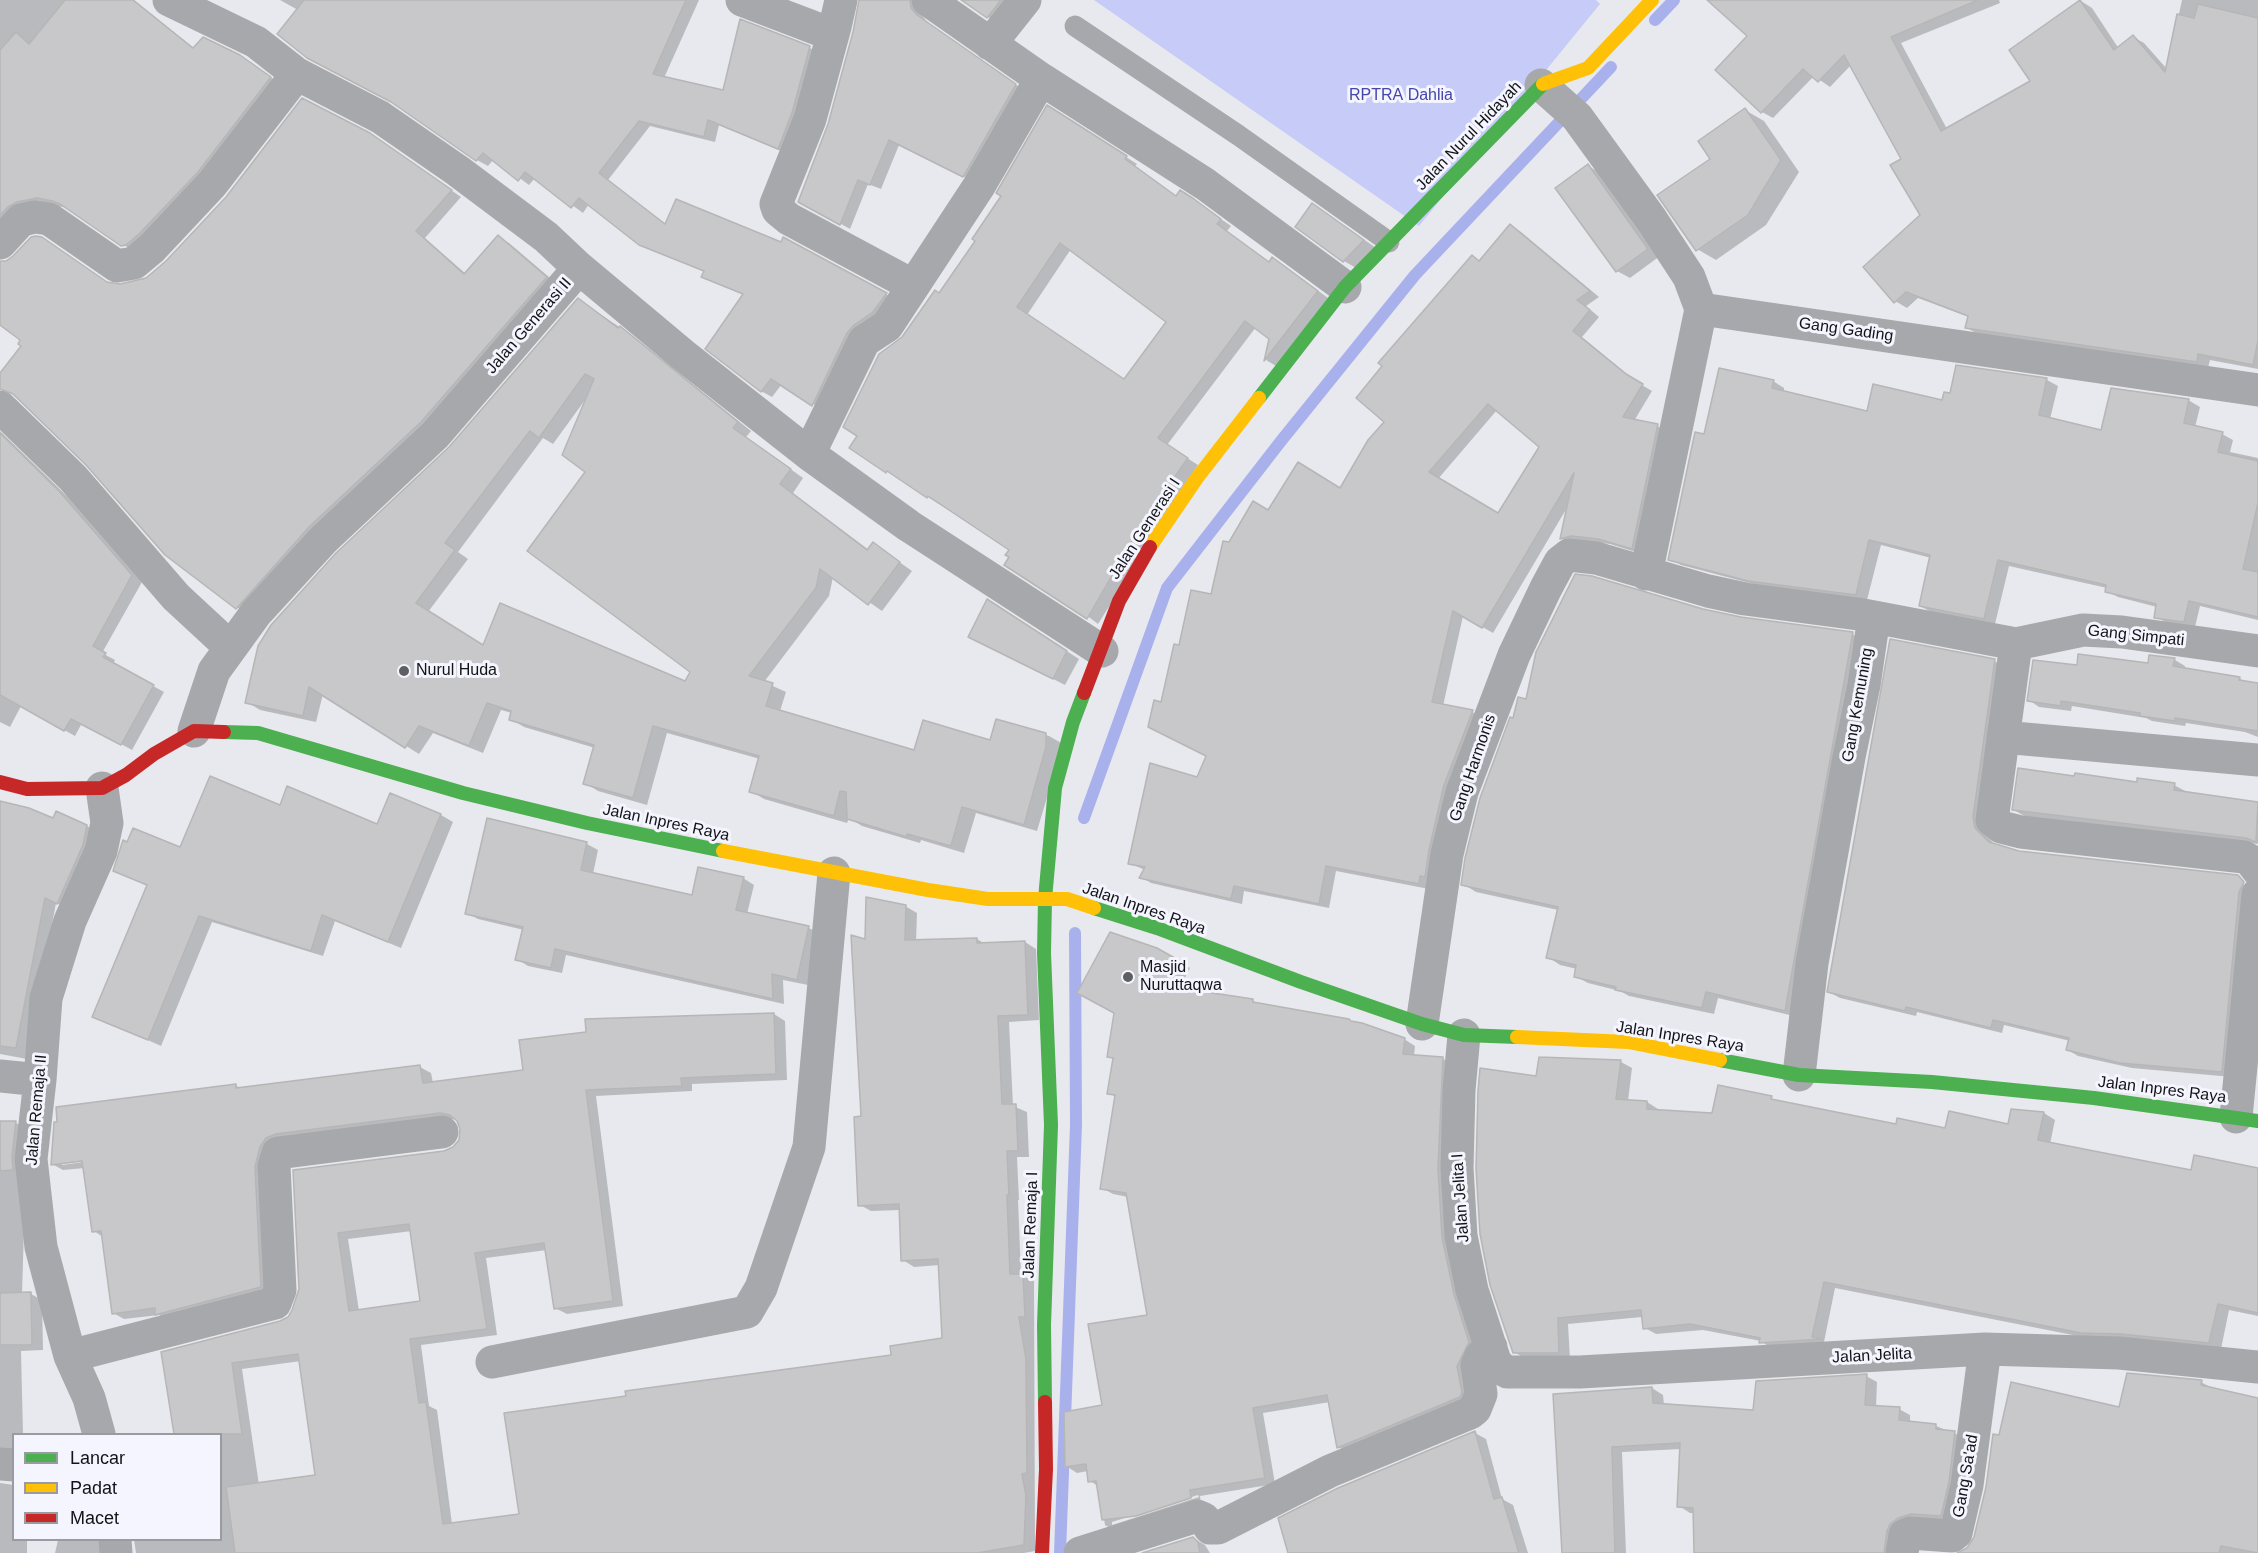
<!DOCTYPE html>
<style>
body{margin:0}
#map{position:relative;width:2258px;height:1553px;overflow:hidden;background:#e8e9ee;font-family:Helvetica,sans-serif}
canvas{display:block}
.legend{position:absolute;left:12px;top:1433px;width:210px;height:108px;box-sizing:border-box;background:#f4f5fe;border:2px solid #9a9ba1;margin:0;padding:8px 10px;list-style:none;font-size:18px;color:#131416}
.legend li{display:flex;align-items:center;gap:12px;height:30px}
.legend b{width:30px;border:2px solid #9a9ba1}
</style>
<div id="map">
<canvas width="2258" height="1553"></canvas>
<ul class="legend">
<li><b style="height:8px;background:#4caf50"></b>Lancar</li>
<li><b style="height:8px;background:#ffc107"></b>Padat</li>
<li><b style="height:8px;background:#c62828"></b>Macet</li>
</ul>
</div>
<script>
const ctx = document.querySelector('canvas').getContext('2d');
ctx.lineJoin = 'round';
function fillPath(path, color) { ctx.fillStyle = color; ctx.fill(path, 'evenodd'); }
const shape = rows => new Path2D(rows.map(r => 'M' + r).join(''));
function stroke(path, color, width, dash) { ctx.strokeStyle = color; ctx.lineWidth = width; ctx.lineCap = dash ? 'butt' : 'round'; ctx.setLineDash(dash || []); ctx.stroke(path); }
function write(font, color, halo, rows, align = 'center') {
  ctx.font = font + ' Helvetica,sans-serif'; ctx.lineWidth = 6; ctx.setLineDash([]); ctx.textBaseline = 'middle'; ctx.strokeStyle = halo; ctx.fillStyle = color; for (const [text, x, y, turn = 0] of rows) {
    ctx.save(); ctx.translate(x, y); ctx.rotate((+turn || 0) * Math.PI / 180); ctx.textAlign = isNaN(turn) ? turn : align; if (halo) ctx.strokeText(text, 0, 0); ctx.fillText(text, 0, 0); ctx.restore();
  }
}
fillPath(shape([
 [1094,0,1596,0,1600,4,1419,226]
]), '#c6ccf7');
fillPath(shape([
 [0,0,134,0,195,49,251,63,280,84,133,251,69,208,43,204,0,232],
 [280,0,699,0,664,78,724,91,793,41,810,48,820,54,788,154,719,125,715,142,650,126,608,180,667,225,886,294,896,300,823,410,782,384,772,397,761,391,744,295,703,277,705,272,641,244,589,204,583,213,535,178,529,185,494,159,488,166,477,160,395,103,298,10],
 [861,0,921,0,921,14,928,23,1025,91,973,181,899,145,881,189,868,184,850,229,800,201,829,124],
 [963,0,1015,0,997,23],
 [1737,0,1999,0,2000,3,1901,43,1947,129,2032,81,2081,1,2092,8,2119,49,2133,37,2144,43,2167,69,2182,0,2258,0,2258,369,2210,360,2208,368,1978,334,1967,328,1969,317,1918,298,1907,308,1895,301,1922,215,1903,159,1851,65,1830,87,1814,76,1773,118,1762,112,1717,70,1749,36],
 [1745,110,1764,121,1799,172,1766,225,1716,260,1697,249,1712,159],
 [1059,114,1137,164,1135,166,1177,197,1205,208,1231,226,1227,231,1270,263,1273,259,1283,265,1328,298,1276,366,1266,360,1271,338,1256,327,1167,445,1198,465,1098,624,1010,557,1011,550,887,471,859,436,903,338,940,295],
 [1071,249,1168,322,1125,380,1027,315],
 [381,141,461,197,425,238,466,274,498,237,509,243,556,283,247,614,237,607,161,443,0,323,0,263,120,286,146,279],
 [1588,166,1601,173,1660,256,1630,278,1617,271],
 [1325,212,1376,248,1356,268,1344,261],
 [1511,226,1521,232,1599,297,1586,306,1599,317,1582,337,1637,382,1652,391,1634,421,1657,426,1668,432,1642,554,1610,544,1582,541,1572,544,1562,539,1568,506,1493,633,1463,616,1443,706,1472,712,1483,717,1429,889,1336,871,1329,908,1244,891,1242,904,1151,883,1141,877,1145,870,1129,863,1198,779,1207,756,1162,703,1180,647,1212,596,1229,544,1269,512,1341,489,1386,422,1472,257,1480,261],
 [1497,410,1541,447,1499,515,1438,479],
 [591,308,633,336,751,431,746,437,803,478,793,493,869,550,874,544,912,571,882,611,833,577,829,596,764,682,786,692,780,711,915,752,991,742,997,721,1049,736,1063,744,1037,831,976,813,964,853,921,840,920,843,862,826,849,818,847,823,764,799,751,791,760,759,667,733,647,805,598,791,585,783,595,748,524,727,511,719,512,713,501,710,483,753,433,733,419,754,323,694,316,722,260,710,247,702,450,448],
 [585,400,587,471,692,672,686,682,484,647,428,612,468,559,458,552,543,438,553,444],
 [1957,367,2047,380,2058,386,2050,419,2102,431,2188,400,2200,407,2195,427,2222,434,2233,440,2230,452,2258,458,2258,620,2200,606,2195,627,2167,623,2156,617,2157,607,2118,597,2107,591,2107,588,2009,566,1995,624,1931,612,1920,606,1931,558,1881,545,1867,600,1761,586,1681,565,1670,559,1706,436,1773,381,1784,388,1784,392,1868,413,1943,402,1951,395],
 [0,431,70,499,142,582,102,653,115,660,113,664,164,692,132,750,82,723,75,736,21,706,10,727,0,722],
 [1000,608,1079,659,1065,685,982,643],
 [1702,610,1741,619,1852,634,1865,641,1798,1017,1718,998,1714,1014,1629,996,1620,991,1588,983,1575,976,1577,969,1560,965,1548,957,1558,910,1476,892,1463,884,1514,720,1527,701],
 [1891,641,1994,661,2005,667,1984,824,1985,835,1996,845,2019,852,2238,877,2243,880,2240,880,2248,889,2250,887,2245,881,2254,889,2250,899,2232,1077,2132,1068,2078,1056,2068,1050,2070,1041,2004,1025,2002,1033,1917,1012,1916,1016,1840,998,1829,992],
 [2150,656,2175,660,2185,666,2184,670,2239,678,2247,683,2258,684,2258,737,2245,732,2186,723,2185,726,2152,721,2146,718,2072,706,2071,711,2039,707,2029,700,2078,666,2149,665],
 [2076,778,2174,785,2187,792,2245,802,2245,800,2258,802,2258,844,2026,817,2014,810],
 [0,802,53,820,87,826,98,833,69,909,56,903,27,1059,0,1054],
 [280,807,378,826,441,815,453,822,401,948,335,921,323,956,212,922,161,1046,94,1016,148,886,114,871,181,849],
 [488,820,587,844,598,850,593,874,693,897,743,878,754,885,747,914,809,928,820,934,808,985,783,980,784,1004,566,955,562,973,528,966,517,959,524,930,478,919,467,913],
 [905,906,917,913,916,942,977,939,985,944,1025,942,1036,949,1039,1020,1009,1022,1013,1106,1027,1112,1029,1157,1017,1157,1019,1200,1018,1200,1021,1275,1034,1281,1035,1551,1024,1553,136,1553,134,1540,220,1540,220,1434,175,1434,162,1353,280,1323,288,1318,294,1311,300,1289,295,1171,445,1152,455,1148,460,1140,462,1130,458,1120,452,1119,288,1140,272,1293,168,1320,159,1315,124,1319,113,1313,103,1237,94,1231,85,1168,63,1170,52,1164,235,1085,242,1089,420,1067,431,1073,433,1083,525,1072,774,1014,785,1021,787,1080,692,1084,692,1091,596,1096,623,1306,567,1314,555,1308,547,1250,486,1258,497,1335,421,1345,429,1406,437,1410,452,1524,520,1516,628,1397,893,1356,943,1339,940,1265,914,1267,903,1260,901,1210,871,1211,860,1205,867,940],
 [90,1158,90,1161,62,1165,62,1162],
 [412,1231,421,1302,359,1311,348,1239],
 [301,1361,317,1477,259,1485,242,1369],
 [1156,949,1190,968,1179,989,1253,1001,1260,1005,1355,1024,1404,1039,1415,1046,1414,1056,1443,1059,1454,1065,1479,1348,1472,1398,1349,1453,1338,1447,1330,1402,1263,1413,1275,1484,1200,1496,1201,1504,1115,1531,1105,1525,1098,1486,1090,1481,1088,1471,1077,1473,1066,1466,1104,1406,1149,1316,1128,1197,1113,1194,1102,1188,1116,1097,1109,1093,1114,1059,1109,1056],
 [1198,1495,1199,1497,1112,1525,1112,1522],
 [1621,1062,1632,1068,1628,1101,1647,1102,1658,1109,1658,1111,1713,1115,1771,1098,1778,1102,1897,1126,1946,1130,2009,1126,2012,1110,2044,1113,2055,1120,2050,1144,2192,1172,2258,1169,2258,1316,2229,1310,2221,1349,2093,1339,1835,1288,1824,1342,1772,1349,1761,1341,1703,1330,1656,1334,1645,1328,1642,1317,1568,1324,1570,1359,1526,1359,1514,1352,1538,1078],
 [0,1123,16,1123,27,1129,22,1294,31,1294,42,1300,43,1350,21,1351,23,1434,14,1434,14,1453,0,1456],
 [1866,1376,1877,1382,1876,1407,1899,1409,1910,1415,1910,1423,1936,1426,1966,1438,1952,1522,1895,1553,1695,1553,1694,1513,1690,1513,1679,1506,1681,1449,1622,1452,1626,1553,1563,1553,1555,1395,1652,1388,1663,1395,1664,1405,1754,1411],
 [2201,1382,2212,1388,2258,1399,2258,1553,2036,1553,2000,1437,2120,1409],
 [1475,1433,1486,1439,1502,1499,1513,1505,1528,1553,1289,1553],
 [0,1483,14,1485,14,1540,27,1540,27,1553,0,1553],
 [1193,1538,1205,1545,1210,1553,1147,1553],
 [58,1540,109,1540,108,1553,55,1553]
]), '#0003');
stroke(shape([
 [1655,20,1674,0],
 [1084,818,1167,588,1281,441,1415,275,1611,67],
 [1060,1553,1076,1125,1075,933]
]), '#a9b1ed', 12);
const building = shape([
 [65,0,133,0,193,48,203,37,240,55,271,77,198,172,139,234,126,245,121,246,60,204,52,201,37,198,17,202,8,207,0,215,0,50,16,32,29,44,65,0],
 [304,0,686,0,653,74,723,90,740,19,810,46,792,113,778,149,708,120,704,137,639,121,599,173,665,224,676,199,781,242,783,237,887,293,873,312,854,325,847,333,812,406,771,379,761,392,705,349,743,294,701,277,704,271,639,245,579,198,571,208,525,172,518,181,483,153,476,161,391,102,307,58,277,34,304,0],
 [859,0,910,0,911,8,917,15,1016,84,963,177,889,140,870,185,858,180,840,225,798,202,828,124,853,32,859,0],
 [961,0,1001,0,987,18,961,0],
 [1707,0,1978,0,1891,37,1941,131,2030,81,2009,50,2080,0,2114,50,2133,35,2165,72,2177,14,2194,18,2198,4,2258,18,2258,341,2253,365,2198,354,2197,362,1965,328,1968,316,1906,292,1894,303,1863,267,1920,215,1890,165,1901,159,1844,55,1818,82,1803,69,1761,113,1715,70,1747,36,1707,0],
 [302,98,370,133,452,190,416,231,464,274,498,235,547,277,421,422,310,526,236,609,165,555,86,465,13,394,0,389,0,373,21,346,18,344,20,340,0,325,0,261,6,261,13,256,31,237,36,236,42,237,107,282,120,284,146,278,166,261,226,197,302,98],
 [1047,105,1127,156,1125,159,1176,196,1180,190,1194,199,1221,219,1217,224,1269,262,1272,257,1318,291,1264,361,1269,339,1245,321,1158,438,1188,458,1141,525,1087,619,1004,565,1009,557,1005,555,1009,550,928,496,927,498,887,471,886,473,849,448,857,436,843,427,879,354,902,337,935,290,939,293,975,241,972,239,1001,196,996,193,1047,105],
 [1060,243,1166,322,1124,379,1017,307,1060,243],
 [1745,108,1781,160,1748,215,1696,251,1657,195,1710,159,1698,141,1745,108],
 [1588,164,1648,249,1616,272,1555,188,1588,164],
 [1312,203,1364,240,1343,262,1295,227,1312,203],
 [1510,224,1590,291,1577,300,1590,310,1573,331,1626,374,1643,384,1623,417,1658,424,1632,549,1598,539,1571,536,1560,539,1574,473,1482,628,1453,611,1432,702,1473,710,1444,785,1429,850,1425,877,1420,876,1419,884,1326,866,1319,904,1234,886,1231,899,1139,878,1145,867,1128,864,1150,763,1197,777,1206,756,1148,727,1154,700,1161,702,1174,644,1179,645,1191,590,1211,594,1223,541,1229,542,1253,501,1268,510,1298,462,1340,488,1368,440,1384,422,1356,398,1382,366,1378,363,1472,255,1479,261,1510,224],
 [1488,404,1539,447,1498,513,1429,472,1488,404],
 [578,298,618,328,620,326,738,422,733,428,791,469,780,484,867,550,873,542,900,562,868,605,820,569,816,588,749,676,773,683,766,706,914,750,923,720,990,740,996,719,1046,733,1046,747,1024,825,962,807,951,846,907,834,907,837,847,819,846,792,840,791,834,816,749,792,759,756,653,726,633,798,583,784,594,745,509,720,511,711,487,703,469,746,419,726,405,748,309,687,303,716,245,703,258,646,271,625,336,553,449,447,578,298],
 [585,374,594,379,562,455,585,472,527,551,690,672,685,681,500,603,483,645,416,603,455,550,445,543,530,431,539,438,585,374],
 [1956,365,2047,378,2039,415,2101,430,2111,388,2189,399,2184,423,2223,432,2218,452,2258,461,2258,503,2243,569,2258,572,2258,617,2189,601,2184,622,2154,618,2156,604,2105,592,2106,585,1998,560,1984,619,1919,606,1930,555,1869,540,1856,595,1748,581,1668,560,1695,432,1704,434,1719,368,1774,380,1772,388,1867,411,1873,384,1942,400,1944,392,1950,393,1956,365],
 [0,433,59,491,132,575,93,646,106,653,103,657,154,685,121,745,71,719,64,731,0,695,0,433],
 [1575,574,1592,576,1703,609,1741,617,1853,632,1785,1011,1706,992,1702,1008,1615,990,1616,987,1574,977,1576,965,1546,958,1558,907,1461,885,1465,858,1480,798,1510,717,1513,718,1518,697,1526,699,1536,652,1575,574],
 [987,599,1067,651,1053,679,968,637,987,599],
 [1890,639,1995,659,1973,817,1975,828,1989,842,2019,851,2238,875,2244,882,2239,892,2222,1072,2120,1063,2066,1050,2069,1038,1993,1020,1991,1028,1906,1007,1905,1011,1827,992,1890,639],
 [2078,654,2148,663,2149,655,2175,658,2173,666,2240,677,2239,680,2258,683,2258,731,2175,718,2175,721,2140,716,2140,713,2061,701,2061,706,2027,701,2033,660,2077,665,2078,654],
 [2018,768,2074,776,2075,773,2137,782,2137,778,2175,783,2174,790,2258,802,2256,842,2246,838,2012,810,2018,768],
 [210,776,280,805,287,786,377,824,390,793,441,814,388,942,322,915,311,951,199,916,148,1040,92,1017,147,885,113,871,123,840,127,842,133,828,180,847,210,776],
 [0,801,29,808,53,818,56,811,87,825,83,845,57,904,45,898,16,1048,0,1046,0,801],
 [487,818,587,842,581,870,692,895,698,867,744,877,736,910,809,926,797,980,772,974,773,999,555,949,551,968,515,960,523,927,465,914,487,818],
 [866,897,906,905,905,940,977,938,977,943,1025,941,1028,1015,998,1016,1002,1104,1016,1104,1018,1151,1007,1151,1009,1195,1007,1195,1010,1274,1023,1274,1025,1317,1019,1317,1026,1359,1027,1469,1027,1473,1022,1474,1026,1495,1024,1545,977,1553,235,1553,226,1487,315,1475,298,1354,232,1363,242,1434,174,1434,161,1352,280,1321,288,1317,292,1310,299,1289,293,1170,444,1151,453,1147,459,1140,460,1129,457,1121,450,1115,440,1113,276,1134,266,1138,260,1147,255,1167,261,1287,155,1315,155,1308,112,1314,101,1231,92,1232,82,1161,51,1165,54,1122,57,1122,56,1107,236,1084,236,1088,420,1065,423,1083,523,1070,519,1040,586,1032,585,1019,774,1013,776,1074,681,1078,682,1086,586,1090,613,1301,554,1309,544,1243,475,1253,487,1329,410,1339,419,1403,426,1402,443,1524,519,1514,504,1413,626,1396,625,1391,891,1355,890,1346,942,1338,938,1259,901,1261,899,1204,858,1206,854,1117,861,1116,851,935,865,939,866,897],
 [409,1224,420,1301,349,1311,338,1233,409,1224],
 [1110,932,1157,948,1180,961,1166,986,1253,999,1253,1002,1349,1019,1351,1021,1362,1023,1405,1038,1403,1054,1443,1057,1438,1168,1442,1237,1454,1294,1469,1342,1457,1366,1462,1392,1460,1397,1337,1448,1327,1395,1253,1408,1265,1478,1190,1490,1191,1498,1136,1516,1102,1520,1096,1481,1088,1482,1086,1464,1065,1467,1064,1412,1102,1405,1088,1324,1147,1315,1126,1193,1100,1189,1115,1095,1107,1094,1113,1058,1107,1057,1114,1013,1077,993,1110,932],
 [1539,1057,1621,1060,1616,1099,1647,1101,1647,1109,1712,1113,1718,1085,1772,1096,1771,1099,1896,1124,1897,1118,1945,1128,1949,1111,2008,1124,2011,1109,2044,1112,2038,1140,2191,1170,2194,1155,2258,1168,2258,1313,2218,1304,2209,1343,2121,1334,2081,1333,1824,1282,1812,1337,1823,1339,1759,1343,1760,1338,1690,1324,1643,1329,1641,1310,1558,1318,1559,1353,1513,1353,1490,1285,1480,1234,1476,1168,1478,1091,1480,1068,1536,1076,1539,1057],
 [0,1121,16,1121,12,1157,13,1170,0,1171,0,1121],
 [31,1292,32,1345,0,1345,0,1293,31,1292],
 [2127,1373,2202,1380,2201,1385,2258,1398,2258,1553,2221,1546,2219,1553,1957,1553,1967,1548,1974,1537,1986,1487,1993,1434,1999,1435,2011,1382,2119,1407,2127,1373],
 [1867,1374,1865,1405,1900,1407,1899,1420,1936,1424,1936,1429,1955,1431,1949,1482,1941,1516,1911,1514,1898,1518,1890,1524,1887,1531,1884,1553,1694,1553,1693,1508,1677,1507,1680,1443,1612,1447,1615,1553,1562,1553,1553,1394,1652,1387,1653,1403,1753,1410,1756,1381,1867,1374],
 [1475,1431,1494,1499,1502,1497,1519,1553,1288,1553,1278,1518,1338,1488,1475,1431],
 [1193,1537,1198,1542,1200,1553,1142,1553,1193,1537]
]);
fillPath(building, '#c8c7c9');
stroke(building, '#b6b6b6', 1.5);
stroke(shape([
 [1075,26,1238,135,1389,242]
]), '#a7a8ab', 21);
stroke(shape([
 [169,0,256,42,297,74,380,117,458,171,546,237,579,268,683,355,809,454,909,526,1102,651],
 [742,0,823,31,835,27,841,0],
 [928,0,1041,79,1205,184,1345,287],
 [835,27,810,119,776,204,778,210,789,219,912,285],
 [990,44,1025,0],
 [1541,85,1577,117,1651,219,1689,277,1701,309,1646,574],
 [0,243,21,220,35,217,49,219,117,266,134,263,152,248,212,184,297,74],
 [1701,309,2258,390],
 [0,407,73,478,176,597,230,647],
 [809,454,864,341,887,326,979,186,1041,79],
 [2016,644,1992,820,2001,827,2021,832,2244,857,2251,861,2258,870],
 [194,731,214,671,256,613,323,540,435,435,579,268],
 [2003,737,2258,760],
 [1422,1024,1447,854,1462,792,1514,655,1546,588,1560,562,1569,555,1596,558,1708,591,1745,599,1858,614,2016,644,2083,630,2122,632,2258,651],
 [1464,1035,1459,1090,1457,1168,1461,1236,1472,1290,1494,1358,1497,1365,1507,1372,1580,1372,1985,1349,2119,1353,2258,1367],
 [1799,1075,1812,963,1849,757,1864,685,1874,617],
 [0,1076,40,1080],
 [2236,1117,2258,894],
 [70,1356,275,1303,280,1290,274,1166,278,1153,442,1132],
 [492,1362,747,1312,761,1288,809,1147,834,873],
 [99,1434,89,1398,70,1356,41,1247,31,1159,40,1080,46,998,70,921,101,851,107,823,102,788],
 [0,1464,14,1465],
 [115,1540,116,1553],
 [1080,1553,1197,1516,1204,1519,1210,1528,1218,1528,1330,1471,1470,1413,1475,1409,1481,1394,1477,1365,1481,1356,1491,1347],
 [1902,1553,1905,1535,1910,1533,1952,1536,1956,1533,1967,1485,1985,1349]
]), '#a7a8ab', 33);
stroke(shape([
 [1259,398,1345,287,1543,84],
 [224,732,258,733,463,793,587,823,723,851],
 [1094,908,1157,928,1301,982,1422,1024,1464,1035,1517,1037],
 [1720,1060,1799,1075,1932,1082,2094,1098,2258,1121],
 [1045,1402,1044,1325,1051,1125,1044,953,1045,899,1055,788,1073,722,1084,693]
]), '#4caf50', 14);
stroke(shape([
 [1543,84,1588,68,1652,0],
 [1150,547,1197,478,1259,398],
 [723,851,928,890,988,899,1067,899,1094,908],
 [1517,1037,1628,1042,1720,1060]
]), '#ffc107', 14);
stroke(shape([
 [1084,693,1119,601,1150,547],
 [0,782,27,789,102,788,126,775,154,754,194,731,224,732],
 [1042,1553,1046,1469,1045,1402]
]), '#c62828', 14);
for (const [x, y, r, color] of [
 [404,671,6,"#5e5f62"],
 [1128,977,6,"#5e5f62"]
]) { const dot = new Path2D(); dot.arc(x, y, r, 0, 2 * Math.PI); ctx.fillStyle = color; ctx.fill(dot); stroke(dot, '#f4f5fe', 2); }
write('16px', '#4446a9', '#f4f5fe', [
 ["RPTRA Dahlia",1401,96]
]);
write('16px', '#131416', '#f4f5fe', [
 ["Jalan Nurul Hidayah",1469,136,-46],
 ["Jalan Generasi II",529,326,-49],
 ["Gang Gading",1846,330,8],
 ["Jalan Generasi I",1145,529,-57],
 ["Gang Simpati",2136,636,6],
 ["Gang Kemuning",1858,705,-80],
 ["Gang Harmonis",1473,768,-71],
 ["Jalan Inpres Raya",666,823,12],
 ["Jalan Inpres Raya",1144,909,19],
 ["Jalan Inpres Raya",1680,1037,9],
 ["Jalan Inpres Raya",2162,1090,7],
 ["Jalan Remaja II",37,1110,-85],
 ["Jalan Jelita I",1461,1198,-94],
 ["Jalan Remaja I",1031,1225,-88],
 ["Jalan Jelita",1872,1356,-3],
 ["Gang Sa'ad",1966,1476,-80]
]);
write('16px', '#131416', '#f4f5fe', [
 ["Nurul Huda",416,671],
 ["Masjid",1140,968],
 ["Nuruttaqwa",1140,986]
], 'left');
</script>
